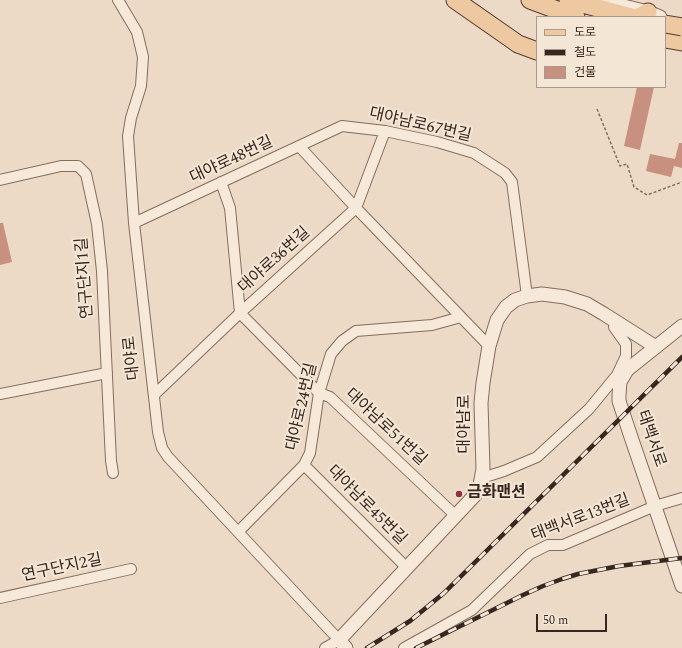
<!DOCTYPE html>
<meta charset="utf-8">
<style>
body{margin:0}
#map{position:relative;width:682px;height:648px;overflow:hidden;background:#ecdac6;font-family:Spectral,"Noto Sans KR",serif}
canvas{display:block}
.legend{position:absolute;left:536px;top:16px;width:130px;height:72px;box-sizing:border-box;background:#f4e6d5;border:1px solid #a89a8d;margin:0;padding:5px 7px;list-style:none;font-size:12px;color:#372720}
.legend li{display:flex;align-items:center;gap:8px;height:20px}
.legend b{width:20px;border:1px solid #a89a8d}
.scale{position:absolute;left:536px;top:614px;width:71px;height:18px;box-sizing:border-box;border:2px solid #372720;border-top:0;padding-left:5px;font-size:12px;line-height:14px;white-space:nowrap;color:#372720;-webkit-text-stroke:3px #f4e6d5;paint-order:stroke}
</style>
<div id="map">
<canvas width="682" height="648"></canvas>
<ul class="legend">
<li><b style="height:5px;background:#edc8a0"></b>도로</li>
<li><b style="height:5px;background:#372720"></b>철도</li>
<li><b style="height:11px;background:#c8907e"></b>건물</li>
</ul>
<div class="scale">50 m</div>
</div>
<script>
const ctx = document.querySelector('canvas').getContext('2d');
ctx.lineJoin = 'round';
function fillPath(path, color) { ctx.fillStyle = color; ctx.fill(path, 'evenodd'); }
const shape = rows => new Path2D(rows.map(r => 'M' + r).join(''));
function stroke(path, color, width, dash) { ctx.strokeStyle = color; ctx.lineWidth = width; ctx.lineCap = dash ? 'butt' : 'round'; ctx.setLineDash(dash || []); ctx.stroke(path); }
function write(font, color, halo, rows, align = 'center') {
  ctx.font = font + ' Spectral,"Noto Sans KR",serif'; ctx.lineWidth = 4; ctx.setLineDash([]); ctx.textBaseline = 'middle'; ctx.strokeStyle = halo; ctx.fillStyle = color; for (const [text, x, y, turn = 0] of rows) {
    ctx.save(); ctx.translate(x, y); ctx.rotate((+turn || 0) * Math.PI / 180); ctx.textAlign = isNaN(turn) ? turn : align; if (halo) ctx.strokeText(text, 0, 0); ctx.fillText(text, 0, 0); ctx.restore();
  }
}
fillPath(shape([
 [637,87,654,87,640,150,624,146],
 [679,143,682,143,682,168,674,166,671,177,646,171,650,154,675,159],
 [0,223,3,223,12,262,0,265]
]), '#c8907e');
const minor = shape([
 [118,0,137,32,143,57,141,86,131,118,128,136,134,223,158,432,162,448,168,457,339,640,325,648],
 [299,146,356,208,489,346],
 [0,180,61,166,78,166,86,174,97,224,102,271,111,461,113,473],
 [221,182,230,208,240,313,319,393,330,397,456,516],
 [134,223,342,126,385,131,437,142,474,153,505,173,512,182,527,296],
 [0,394,107,373],
 [154,395,240,313,356,208,385,131],
 [304,465,407,568],
 [482,478,504,471,537,457,589,409,617,375,626,356,626,344,614,327],
 [238,532,304,465,310,453,319,393,331,354,342,341,356,331,432,325,461,317],
 [0,598,131,569],
 [404,648,472,610,530,554,548,545,563,545,655,506,682,498]
]);
const tertiary = shape([
 [605,0,615,4,648,12,660,17],
 [682,326,627,370,620,382,619,395,619,401,631,437,682,586],
 [346,648,339,640,476,494,480,485,483,469,481,403,483,383,489,346,497,320,506,307,515,300,527,296,542,294,565,297,587,304,604,314,656,347]
]);
const primary = shape([
 [455,0,511,39,518,44,537,51],
 [530,0,576,17],
 [568,0,631,17],
 [639,17,648,12],
 [665,39,682,42]
]);
stroke(minor, '#866c5d', 12);
stroke(tertiary, '#866c5d', 15);
stroke(primary, '#543b30', 19);
stroke(shape([
 [597,109,620,166,627,164,634,187,647,195,682,182]
]), '#866c5d', 1.5, [3, 2]);
stroke(minor, '#f7e9d9', 10);
stroke(tertiary, '#f7e9d9', 13);
stroke(primary, '#edc8a0', 17);
const rail = shape([
 [367,648,410,621,444,593,682,357],
 [416,648,523,595,543,586,562,579,578,574,619,566,682,558]
]);
stroke(rail, '#372720', 4.5);
stroke(rail, '#f4e6d5', 3, [9]);
const primaryBridge = shape([
 [665,24,682,27]
]);
stroke(primaryBridge, '#543b30', 19, []);
stroke(primaryBridge, '#edc8a0', 17);
for (const [x, y, r, color] of [
 [459,494,4,"#923041"]
]) { const dot = new Path2D(); dot.arc(x, y, r, 0, 2 * Math.PI); ctx.fillStyle = color; ctx.fill(dot); stroke(dot, '#f4e6d5', 1.5); }
write('16px', '#372720', '#f4e6d5', [
 ["대야남로67번길",420,126,13],
 ["대야로48번길",232,161,-25],
 ["대야로36번길",275,261,-42],
 ["연구단지1길",86,278,-94],
 ["대야로",133,358,-96],
 ["대야로24번길",303,407,-77],
 ["대야남로",466,424,-90],
 ["대야남로51번길",385,428,43],
 ["태백서로",650,439,71],
 ["대야남로45번길",366,506,45],
 ["태백서로13번길",581,519,-21],
 ["연구단지2길",62,569,-12]
]);
write('bold 16px', '#372720', '#f4e6d5', [
 ["금화맨션",467,494]
], 'left');
</script>
